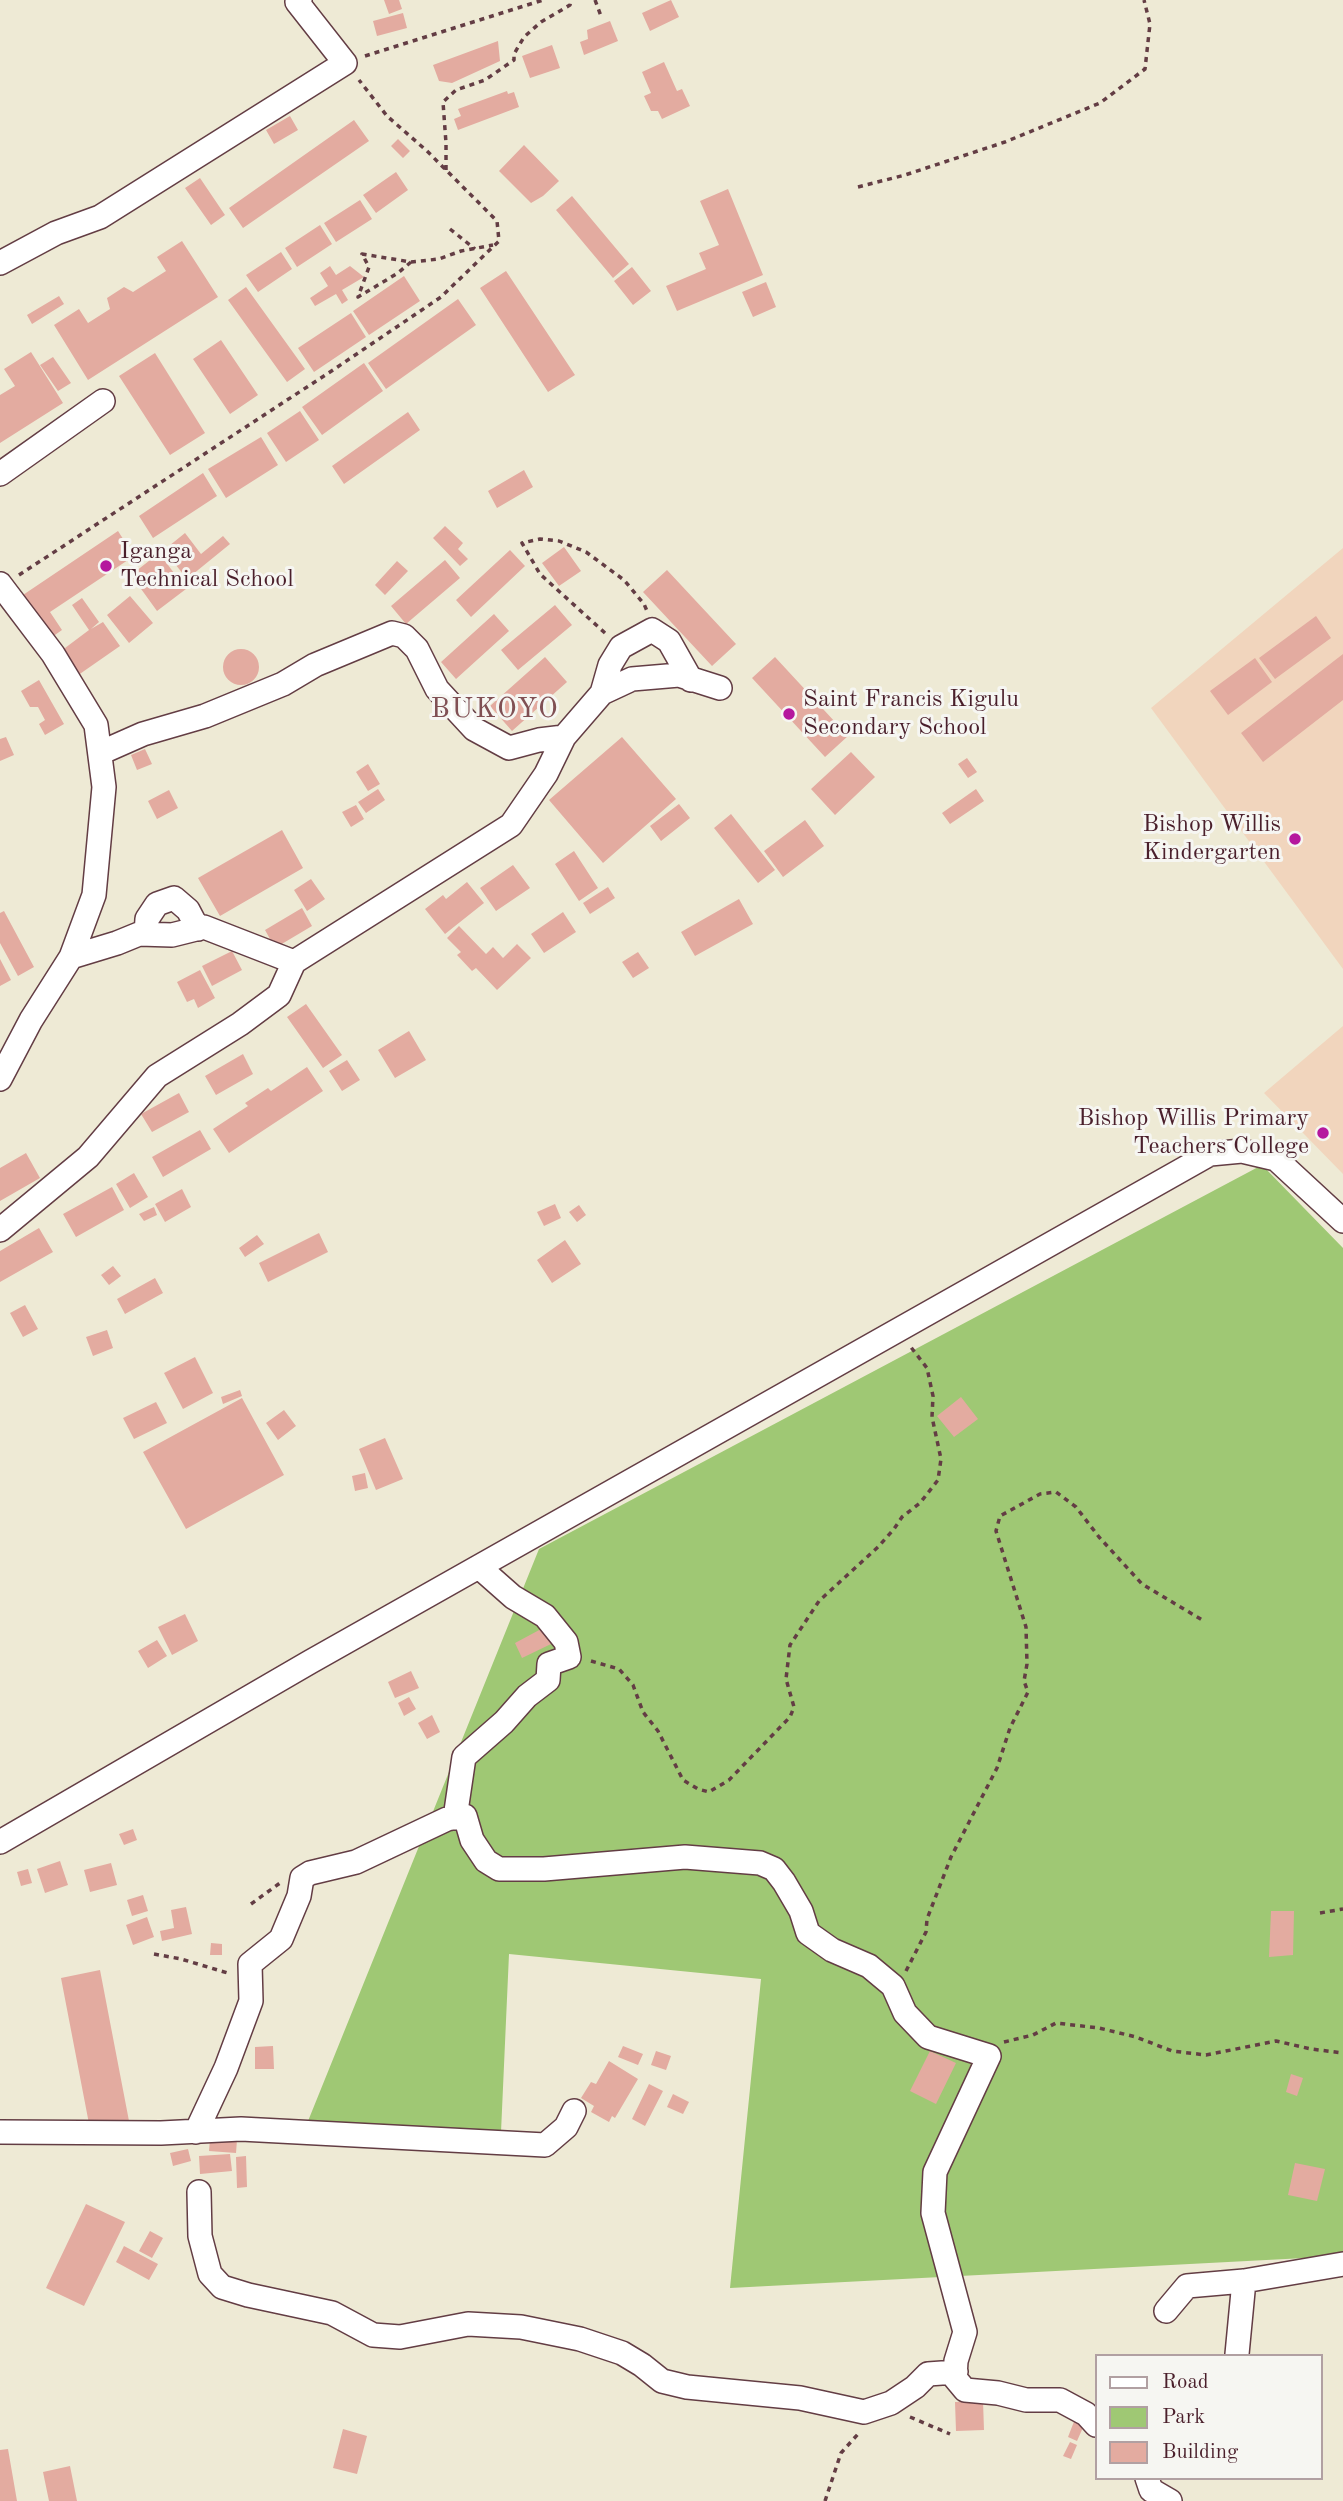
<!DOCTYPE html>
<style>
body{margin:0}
#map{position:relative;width:1343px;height:2501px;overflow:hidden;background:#eeead5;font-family:"Old Standard TT",serif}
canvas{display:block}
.legend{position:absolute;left:1095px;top:2354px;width:228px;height:126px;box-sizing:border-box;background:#f6f6f2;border:2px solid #b1a0a2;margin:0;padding:9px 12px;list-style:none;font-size:21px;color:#4a1f2b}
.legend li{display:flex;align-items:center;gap:14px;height:35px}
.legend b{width:35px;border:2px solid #b1a0a2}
</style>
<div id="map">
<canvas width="1343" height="2501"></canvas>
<ul class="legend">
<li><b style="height:9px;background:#fff"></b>Road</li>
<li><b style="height:19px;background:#9fc874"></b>Park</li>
<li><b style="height:19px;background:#e3aba0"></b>Building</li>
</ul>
</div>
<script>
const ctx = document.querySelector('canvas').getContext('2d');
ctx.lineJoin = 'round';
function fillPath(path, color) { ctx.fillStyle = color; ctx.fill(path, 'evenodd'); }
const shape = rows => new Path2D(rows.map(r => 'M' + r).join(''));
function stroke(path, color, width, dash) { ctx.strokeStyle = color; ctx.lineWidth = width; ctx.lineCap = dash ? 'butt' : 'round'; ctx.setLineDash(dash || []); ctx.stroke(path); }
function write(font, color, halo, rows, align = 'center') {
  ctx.font = font + ' "Old Standard TT",serif'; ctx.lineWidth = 6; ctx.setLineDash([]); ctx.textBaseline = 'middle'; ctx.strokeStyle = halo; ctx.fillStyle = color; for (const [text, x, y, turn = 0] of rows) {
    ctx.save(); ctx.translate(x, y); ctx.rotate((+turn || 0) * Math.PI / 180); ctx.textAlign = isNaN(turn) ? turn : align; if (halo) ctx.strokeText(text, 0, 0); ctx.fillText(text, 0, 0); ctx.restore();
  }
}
fillPath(shape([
 [1343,548,1343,969,1151,708],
 [1343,1026,1343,1174,1264,1093]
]), '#f1d5bd');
fillPath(shape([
 [1262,1165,1343,1248,1343,2256,730,2288,761,1979,509,1954,501,2132,304,2131,539,1549]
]), '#9fc874');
fillPath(shape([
 [384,0,399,0,402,9,389,14],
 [671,0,679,17,650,31,642,13],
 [403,13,407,28,377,36,373,21],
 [610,21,618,41,584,55,580,42,588,39,587,30],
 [498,41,500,61,452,83,439,81,433,65],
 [552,45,560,68,530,78,522,56],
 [664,62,677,91,682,89,690,106,662,119,658,111,651,111,644,96,651,93,642,72],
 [507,91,508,94,514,92,519,107,458,130,454,119,461,116,458,109],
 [290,116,298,130,274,144,266,130],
 [354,120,369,141,243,228,229,208],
 [398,139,410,151,403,158,391,146],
 [524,145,559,181,543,196,531,203,499,171],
 [396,172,408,190,376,213,363,195],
 [200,178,225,215,211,225,185,188],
 [728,189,763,275,677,311,666,286,706,269,699,253,719,245,700,201],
 [572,196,629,264,613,278,556,210],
 [360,200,372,219,336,242,324,223],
 [320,225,332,244,297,267,285,248],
 [182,241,218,297,88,380,54,325,79,309,88,323,110,309,107,298,124,287,133,292,166,271,157,257],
 [281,252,292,269,258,292,246,275],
 [330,266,336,275,350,266,364,277,342,290,348,300,342,304,336,294,315,306,310,298,328,286,320,273],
 [632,267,651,291,633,305,614,281],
 [506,271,575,375,548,392,480,288],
 [404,276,420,301,369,335,353,311],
 [766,282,776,307,753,317,742,292],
 [246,287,305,369,287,382,228,300],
 [59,296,64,304,32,324,27,315],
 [458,299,476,325,386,389,368,363],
 [351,313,366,337,314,372,298,348],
 [221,340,258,395,230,414,193,359],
 [31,352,63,403,0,443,0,395,15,386,4,369],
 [155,353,205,433,170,455,119,376],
 [53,357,71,383,58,391,40,365],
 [364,363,383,391,322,435,302,407],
 [300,411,319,440,286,462,267,433],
 [408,412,420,430,344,484,332,466],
 [261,437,278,465,226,498,208,469],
 [524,470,533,487,497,508,488,491],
 [203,473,217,496,153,538,139,516],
 [445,526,463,543,458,549,468,559,460,566,433,538],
 [118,531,134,556,50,612,62,630,45,642,17,599],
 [185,533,201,554,223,536,230,544,187,579,164,550],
 [564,547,581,571,559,586,542,563],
 [510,550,525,566,471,617,456,600],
 [159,553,186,589,157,611,131,575],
 [445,560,460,578,406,624,391,606],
 [397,561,408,571,385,595,375,585],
 [667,570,736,644,712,666,643,592],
 [130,596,153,623,129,643,107,615],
 [82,598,99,622,91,629,103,622,120,646,74,678,57,654,89,630,72,605],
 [555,605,572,625,518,670,501,650],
 [494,614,509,631,456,679,441,662],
 [1316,616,1331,638,1275,679,1259,658],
 '223 667a18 18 0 1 1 36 0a18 18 0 1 1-36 0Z',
 [1343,654,1343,700,1263,762,1241,733],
 [545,657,567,682,512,731,490,706],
 [775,657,848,736,825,757,752,678],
 [1255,658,1272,682,1228,715,1210,691],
 [39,680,64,724,45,735,39,724,45,720,38,707,30,707,21,691],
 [6,737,14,755,0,761,0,739],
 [622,737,676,799,603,863,549,800],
 [145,749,152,764,137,770,131,755],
 [851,752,875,777,835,815,811,789],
 [967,758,977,772,968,778,958,764],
 [368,764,380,784,368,791,356,772],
 [378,789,385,800,366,813,358,802],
 [976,789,984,801,950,824,942,813],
 [169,790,178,808,157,819,148,801],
 [679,804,690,818,661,841,650,826],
 [356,805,364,819,351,827,342,812],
 [731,814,775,870,758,883,714,828],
 [805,820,824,846,783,877,764,851],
 [282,830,303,868,220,916,198,878],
 [574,851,598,888,579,901,555,864],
 [513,865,530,888,496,911,480,888],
 [311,879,325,899,307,911,294,890],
 [467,882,484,903,445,934,425,909,443,895,446,899],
 [608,887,615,898,590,914,583,903],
 [739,899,753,924,695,956,681,932],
 [302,908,312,926,275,948,265,930],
 [4,911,34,967,18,976,0,943,0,913],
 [563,912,576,932,544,953,531,934],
 [459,926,486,954,493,947,503,958,517,944,531,958,497,990,476,968,472,971,457,955,461,952,447,938],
 [232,951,242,970,212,986,202,966],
 [638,952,649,968,633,978,622,962],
 [0,959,11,980,0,986],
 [200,970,215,998,198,1008,194,999,187,1002,177,982],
 [306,1004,342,1055,323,1068,287,1017],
 [409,1031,426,1060,395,1078,378,1050],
 [243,1054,253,1074,216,1095,205,1076],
 [347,1060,360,1080,342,1091,329,1071],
 [307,1067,323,1091,229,1153,213,1129,248,1106,245,1103,268,1088,271,1091],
 [179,1093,189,1112,152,1132,141,1114],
 [200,1130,211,1149,163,1177,152,1157],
 [26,1153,40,1178,0,1201,0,1168],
 [134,1173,148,1197,130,1208,116,1184],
 [112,1187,124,1210,76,1237,63,1214],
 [182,1189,191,1207,165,1222,155,1204],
 [555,1204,561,1218,544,1226,537,1212],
 [579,1205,586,1215,577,1222,569,1212],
 [154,1207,157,1215,144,1221,139,1214],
 [39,1228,53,1252,0,1282,0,1251],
 [319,1233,328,1252,268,1282,259,1263],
 [257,1235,264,1244,245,1257,239,1248],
 [565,1240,581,1264,552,1283,537,1260],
 [113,1266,121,1276,109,1285,101,1275],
 [155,1278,163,1293,125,1314,117,1299],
 [25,1305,38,1329,23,1337,10,1313],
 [107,1330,113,1348,93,1356,86,1337],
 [195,1357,213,1393,183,1409,164,1373],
 [240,1390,242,1396,223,1404,221,1397],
 [961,1397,978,1419,954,1437,937,1416],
 [242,1398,284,1475,186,1529,143,1452],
 [156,1402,167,1423,134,1439,123,1418],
 [284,1410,296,1426,278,1440,266,1423],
 [385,1438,403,1479,376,1490,359,1449],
 [365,1473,368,1488,355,1491,352,1476],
 [185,1614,198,1641,172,1655,158,1627],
 [543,1628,551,1644,522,1658,515,1643],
 [157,1640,167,1656,148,1668,138,1651],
 [411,1671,419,1688,395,1698,388,1682],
 [409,1697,416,1709,404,1716,398,1703],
 [432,1715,440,1732,427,1739,418,1723],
 [133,1829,137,1840,124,1845,119,1834],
 [60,1861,68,1885,45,1893,37,1869],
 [111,1863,117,1885,90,1892,84,1870],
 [28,1869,32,1883,21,1886,17,1872],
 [143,1895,148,1911,132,1916,127,1900],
 [186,1907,192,1934,162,1941,160,1931,174,1928,171,1910],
 [1271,1911,1294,1911,1293,1955,1269,1957],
 [147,1917,154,1937,133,1945,126,1925],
 [211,1943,222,1944,222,1955,210,1955],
 [100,1970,129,2121,90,2129,61,1978],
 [273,2046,274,2069,255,2069,255,2047],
 [623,2046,643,2054,638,2065,618,2057],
 [656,2051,671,2056,666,2070,651,2065],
 [930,2051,956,2063,936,2104,910,2091],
 [609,2061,638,2079,615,2118,612,2116,609,2122,591,2112,594,2106,581,2098,591,2082,596,2084],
 [1291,2074,1303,2078,1297,2096,1286,2092],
 [649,2084,663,2091,645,2126,632,2119],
 [673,2094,689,2102,683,2114,667,2107],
 [210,2139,237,2140,236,2153,209,2151],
 [188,2149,191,2161,173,2166,170,2153],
 [230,2154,232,2171,200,2174,199,2156],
 [246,2156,247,2187,237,2188,236,2157],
 [1295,2163,1325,2169,1317,2201,1288,2195],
 [86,2204,125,2222,84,2306,46,2288],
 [150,2231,163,2238,152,2258,139,2251],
 [124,2246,158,2264,149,2280,116,2262],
 [983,2401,984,2430,956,2431,955,2402],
 [1075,2419,1085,2423,1077,2441,1068,2437],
 [343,2429,367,2436,357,2474,333,2468],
 [1070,2442,1077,2445,1071,2459,1063,2456],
 [8,2449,17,2501,0,2501,0,2450],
 [70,2466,77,2501,49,2501,43,2472]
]), '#e3aba0');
const street = shape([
 [0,263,56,233,100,217,345,63,297,2,300,0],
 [0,474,103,401],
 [0,584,53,654,96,725,104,787,94,895,71,957,31,1020,0,1079],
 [602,693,610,665,621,647,652,630,669,641,691,680],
 [100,753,143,734,205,716,283,684,315,665,392,633,404,636,417,649,437,689,474,729,509,748,539,740,564,737],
 [146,934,147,919,157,904,174,898,188,910,198,929],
 [71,957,117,943,139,934,172,935,204,927,294,962],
 [0,1230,88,1157,157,1076,240,1024,279,995,294,962,511,825,546,774,564,737,602,693,632,679,679,675,720,688],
 [455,1818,464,1757,504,1722,527,1696,548,1680,549,1664,569,1657,566,1642,545,1616,513,1597,479,1567],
 [0,1842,310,1662,1210,1154,1242,1151,1276,1159,1343,1221],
 [0,2132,161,2133,241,2129,545,2145,566,2127,574,2111],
 [196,2132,226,2068,251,2001,250,1964,281,1939,299,1896,302,1878,310,1873,356,1862,447,1819,465,1816,472,1840,486,1861,499,1869,544,1869,685,1857,760,1863,774,1869,784,1882,801,1911,808,1933,832,1950,869,1966,893,1986,905,2013,928,2037,989,2056,935,2172,933,2213,965,2332,956,2361,955,2378,965,2390,998,2393,1026,2400,1060,2400,1086,2414,1096,2425],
 [199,2192,200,2236,210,2274,222,2287,248,2295,332,2313,373,2335,400,2337,468,2324,521,2327,580,2339,622,2353,642,2365,662,2381,687,2387,800,2398,864,2412,891,2403,915,2387,928,2374,956,2372],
 [1166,2311,1187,2286,1244,2281,1343,2264],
 [1237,2354,1244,2281],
 [1147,2478,1151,2490,1170,2501]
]);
stroke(street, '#633d44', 26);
stroke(shape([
 [595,0,601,16],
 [365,56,543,0],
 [446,170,446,143,443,102,456,90,485,80,514,60,514,54,524,37,541,22,570,5,571,0],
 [858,187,905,175,1005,142,1100,103,1145,69,1150,24,1144,0],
 [450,229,475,249],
 [411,262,398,273,358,297,369,267,362,254,411,262,439,259,461,251,493,245],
 [19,575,330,372,441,297,499,241,497,221,427,151,387,116,359,80],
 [605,633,540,574,522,543,540,539,559,541,586,552,624,580,644,604,647,611],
 [591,1661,619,1669,633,1685,643,1712,658,1731,683,1780,698,1789,709,1792,729,1780,790,1717,794,1707,786,1679,790,1645,819,1601,878,1547,894,1529,902,1517,920,1503,938,1480,941,1459,932,1417,933,1396,927,1368,910,1346],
 [251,1904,280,1883],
 [1320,1913,1343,1909],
 [154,1954,181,1959,231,1974],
 [906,1971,926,1932,927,1919,951,1857,997,1768,1010,1728,1028,1692,1024,1681,1027,1664,1026,1627,996,1531,1000,1516,1040,1494,1056,1492,1076,1507,1099,1537,1142,1584,1204,1621],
 [1004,2042,1033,2035,1056,2023,1099,2028,1136,2037,1172,2051,1206,2055,1276,2041,1311,2049,1343,2053],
 [910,2417,950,2434],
 [825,2501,841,2453,858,2434]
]), '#633d44', 3.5, [5, 5]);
stroke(street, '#fff', 23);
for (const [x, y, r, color] of [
 [106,566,7,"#b5179e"],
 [789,714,7,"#b5179e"],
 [1295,839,7,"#b5179e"],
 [1323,1133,7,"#b5179e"]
]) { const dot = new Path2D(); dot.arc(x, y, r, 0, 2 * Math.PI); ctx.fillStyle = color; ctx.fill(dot); stroke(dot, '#f6f6f2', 2.5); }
write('24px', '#4a1f2b', '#f6f6f2', [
 ["Iganga",120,552],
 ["Technical School",120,580],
 ["Saint Francis Kigulu",803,700],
 ["Secondary School",803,728],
 ["Bishop Willis",1281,825,"right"],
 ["Kindergarten",1281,853,"right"],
 ["Bishop Willis Primary",1309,1119,"right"],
 ["Teachers College",1309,1147,"right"]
], 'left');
ctx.letterSpacing = '2px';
write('28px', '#805054', '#f6f6f2', [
 ["BUKOYO",495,710]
]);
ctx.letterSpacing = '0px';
</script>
